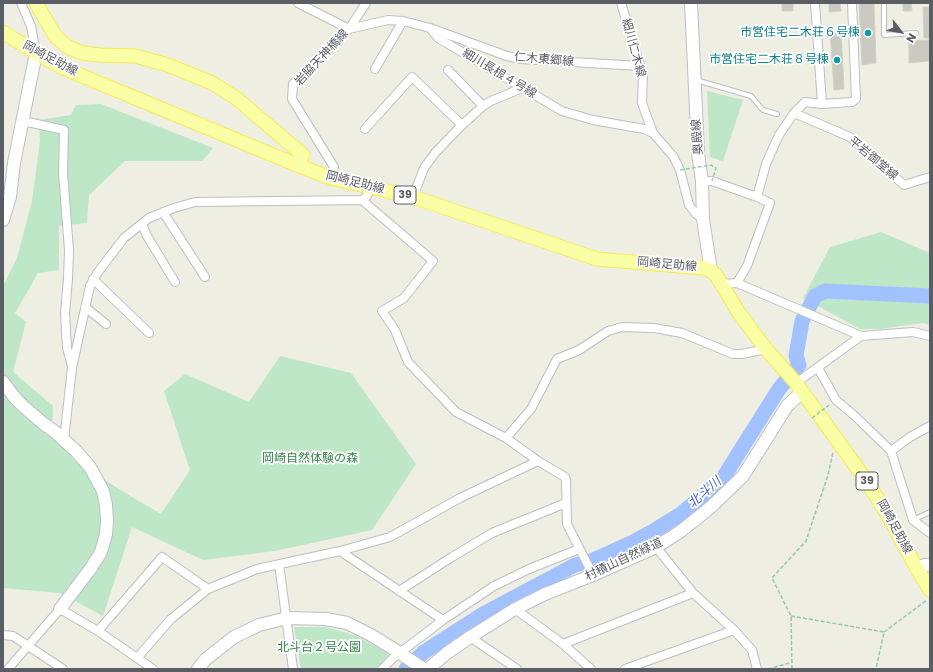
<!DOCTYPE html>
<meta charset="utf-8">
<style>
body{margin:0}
#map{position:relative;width:933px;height:672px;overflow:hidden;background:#eeeee2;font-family:Poppins,sans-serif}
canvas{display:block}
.frame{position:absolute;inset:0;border:4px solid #5b5d64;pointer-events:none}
.north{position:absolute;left:881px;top:12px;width:40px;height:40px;-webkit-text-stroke:3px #fff;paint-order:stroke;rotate:121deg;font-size:11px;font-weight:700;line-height:16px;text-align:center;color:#5b5d64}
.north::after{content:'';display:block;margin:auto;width:14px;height:18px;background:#5b5d64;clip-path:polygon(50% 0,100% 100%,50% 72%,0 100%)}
</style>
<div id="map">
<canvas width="933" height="672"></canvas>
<div class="frame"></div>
<div class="north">N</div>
</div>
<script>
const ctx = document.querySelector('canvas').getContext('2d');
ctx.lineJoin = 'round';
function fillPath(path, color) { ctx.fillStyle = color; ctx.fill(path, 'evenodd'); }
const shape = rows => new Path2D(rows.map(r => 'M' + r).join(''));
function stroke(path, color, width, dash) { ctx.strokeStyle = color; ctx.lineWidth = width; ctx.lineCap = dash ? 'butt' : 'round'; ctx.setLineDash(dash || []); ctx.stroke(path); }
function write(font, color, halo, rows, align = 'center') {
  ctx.font = font + ' Poppins,"Noto Sans JP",sans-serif'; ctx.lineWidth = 3.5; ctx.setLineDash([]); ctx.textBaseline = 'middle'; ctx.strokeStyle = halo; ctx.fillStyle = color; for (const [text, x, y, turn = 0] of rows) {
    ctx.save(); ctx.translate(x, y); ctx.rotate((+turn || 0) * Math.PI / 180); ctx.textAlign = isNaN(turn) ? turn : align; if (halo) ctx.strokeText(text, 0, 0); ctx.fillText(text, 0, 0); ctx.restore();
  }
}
fillPath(shape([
 [707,91,743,100,723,161,710,157],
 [101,104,213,148,202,161,125,161,89,195,87,223,59,226,59,270,38,273,15,313,26,322,13,372,53,406,52,430,73,459,122,491,161,514,190,470,164,391,185,374,249,402,280,356,351,373,416,464,372,530,275,551,203,560,132,527,103,616,60,593,3,588,3,286,17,258,32,201,40,141,39,120,71,115,76,105],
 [881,232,930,253,930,325,923,323,880,329,860,329,803,298,830,247],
 [294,627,326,627,357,636,386,652,388,656,376,669,301,669]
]), '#bee7c7');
stroke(shape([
 [406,669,424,652,483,614,575,565,591,561,633,542,655,530,681,514,723,478,779,389,799,365,796,356,802,321,815,296,825,291,930,296]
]), '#a1c2ff', 15);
const building = shape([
 [782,3,793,3,793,11,782,11,782,3],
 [829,3,840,3,841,11,829,12,829,3],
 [859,3,874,3,876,63,862,65,859,3],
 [903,3,911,3,912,11,903,11,903,3],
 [923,7,930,7,930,38,924,38,923,7],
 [830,31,841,31,844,89,834,90,830,31],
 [930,40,930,61,909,63,909,41,930,40]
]);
fillPath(building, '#cbcac2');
stroke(building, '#d3d1c1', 1);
const lane = shape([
 [884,3,884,35,916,33],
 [696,80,751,96,763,110,777,114],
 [913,520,930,512]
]);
const street = shape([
 [21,3,31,26,36,53],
 [298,3,349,29],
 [621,3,643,74,642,103,653,133,673,156,680,170,689,205,696,214,703,219],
 [815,3,822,104],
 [430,28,507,56,521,59,640,66],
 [349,29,388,20,403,21,430,28,438,38,562,111,593,120,644,129,653,133],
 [375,69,403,21],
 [448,70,483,106],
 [794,113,850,137,904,185,930,177],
 [23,121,64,130,63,173,69,250,68,279,65,313,67,348,72,366],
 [365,129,412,77,462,125],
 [331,178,334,167,292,99,293,84,349,29,366,3],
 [702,181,712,181,757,197,770,203,747,266,737,283],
 [413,197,424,168,435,153,460,127,483,106,491,101,522,88],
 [757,197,766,164,779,135,794,113,805,102,822,104,852,102,856,99,852,3],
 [362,200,433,261,404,298,382,311,395,330,408,362,456,412,506,438,538,461,565,477,566,480,567,524,593,575],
 [163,212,205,277],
 [142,224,147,236,175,282],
 [93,279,149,333],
 [721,284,737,283,861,336,913,332,930,336],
 [85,307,106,324],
 [818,368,836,400,855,416,891,451,913,520,930,533],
 [796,383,861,336],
 [506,438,531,409,557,359,579,350,608,331,622,327,654,328,682,333,733,354,742,354,766,349],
 [64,440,72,368,90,286,98,272,124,238,149,218,174,208,195,202,362,200,367,196,371,187],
 [891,451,910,437,930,426],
 [656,547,693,593,734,630,752,650,757,669],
 [340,551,443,620],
 [279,564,293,669],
 [399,591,452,557,492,533,566,503],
 [515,609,563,644,591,669],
 [98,631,162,557,208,589],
 [3,635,13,636,63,669],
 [470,637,517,669],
 [563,644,693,593],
 [137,658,171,619,208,589,257,569,340,551,390,537,460,498,538,461],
 [8,669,60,609,98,631,153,669],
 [382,669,393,658,443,620,494,586,529,569,579,549],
 [625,669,734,630]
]);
const secondary = shape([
 [691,3,698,153,702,181,703,219,711,271],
 [3,220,10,197,14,163,36,53],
 [3,382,15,398,24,407,44,424,54,431,76,451,90,467,103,491,106,505,107,521,106,534,101,552,91,568,60,609],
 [916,567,925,565,930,565],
 [404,656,424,669],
 [198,669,206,659,234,637,259,625,287,618,326,619,347,623,371,635,400,653],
 [428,669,447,653,470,637,515,609,545,594,593,575,656,547,681,531,711,507,743,476,787,406,802,392]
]);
const primary = shape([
 [36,3,56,37,68,47,82,53,100,55,135,56,168,65,212,83,236,98,303,155,297,165,331,178,413,197,597,259,703,268,710,270,716,275,739,313,766,349,796,383,863,476,886,512,916,567,930,590],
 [3,32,36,53,63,68,297,165]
]);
stroke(lane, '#bdbec4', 6);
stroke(street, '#bdbec4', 10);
stroke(secondary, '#bdbfc6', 14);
stroke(primary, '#f5ec54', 15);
stroke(shape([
 [791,616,884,632,876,669],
 [884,632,927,600],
 [768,669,793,662],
 [792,669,791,616,772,578,806,541,828,475,833,452]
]), '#97c8b0', 1.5, [4, 2]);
stroke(lane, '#fff', 4);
stroke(street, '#fff', 8);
stroke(secondary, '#fff', 12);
stroke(primary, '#faffa6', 13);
stroke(shape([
 [680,170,711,165,716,168,712,181],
 [812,418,829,405]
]), '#97c8b0', 1.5, [4, 2]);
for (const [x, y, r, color] of [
 [868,33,4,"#0f9aa8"],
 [837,60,4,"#0f9aa8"]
]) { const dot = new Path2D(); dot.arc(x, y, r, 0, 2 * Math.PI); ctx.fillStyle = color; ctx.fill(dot); stroke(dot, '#fff', 1.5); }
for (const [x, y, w] of [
 [405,195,22],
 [867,481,22]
]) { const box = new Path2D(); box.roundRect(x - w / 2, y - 9, w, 18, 3); ctx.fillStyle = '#fff'; ctx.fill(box); stroke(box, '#5b5d64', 1); }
write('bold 11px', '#5b5d64', null, [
 ["39",405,195],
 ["39",867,481]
]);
write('12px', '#0d838f', '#fff', [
 ["市営住宅二木荘６号棟",860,33],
 ["市営住宅二木荘８号棟",829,60]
], 'right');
write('12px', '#5b5d64', '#fff', [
 ["細川仁木線",633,48,75],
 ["岩脇天神橋線",322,58,-47],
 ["岡崎足助線",50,59,28],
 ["仁木東郷線",544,60,5],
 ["細川長根４号線",499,74,31],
 ["奥殿線",698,137,-94],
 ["平岩御堂線",873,159,40],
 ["岡崎足助線",355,183,14],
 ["岡崎足助線",667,265,5],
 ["岡崎足助線",894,527,61],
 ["村積山自然緑道",624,560,-25]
]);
write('12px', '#328448', '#fff', [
 ["岡崎自然体験の森",310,459],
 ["北斗台２号公園",319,648]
]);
write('italic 13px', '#4064c6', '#fff', [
 ["北斗川",705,493,-41]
]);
</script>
